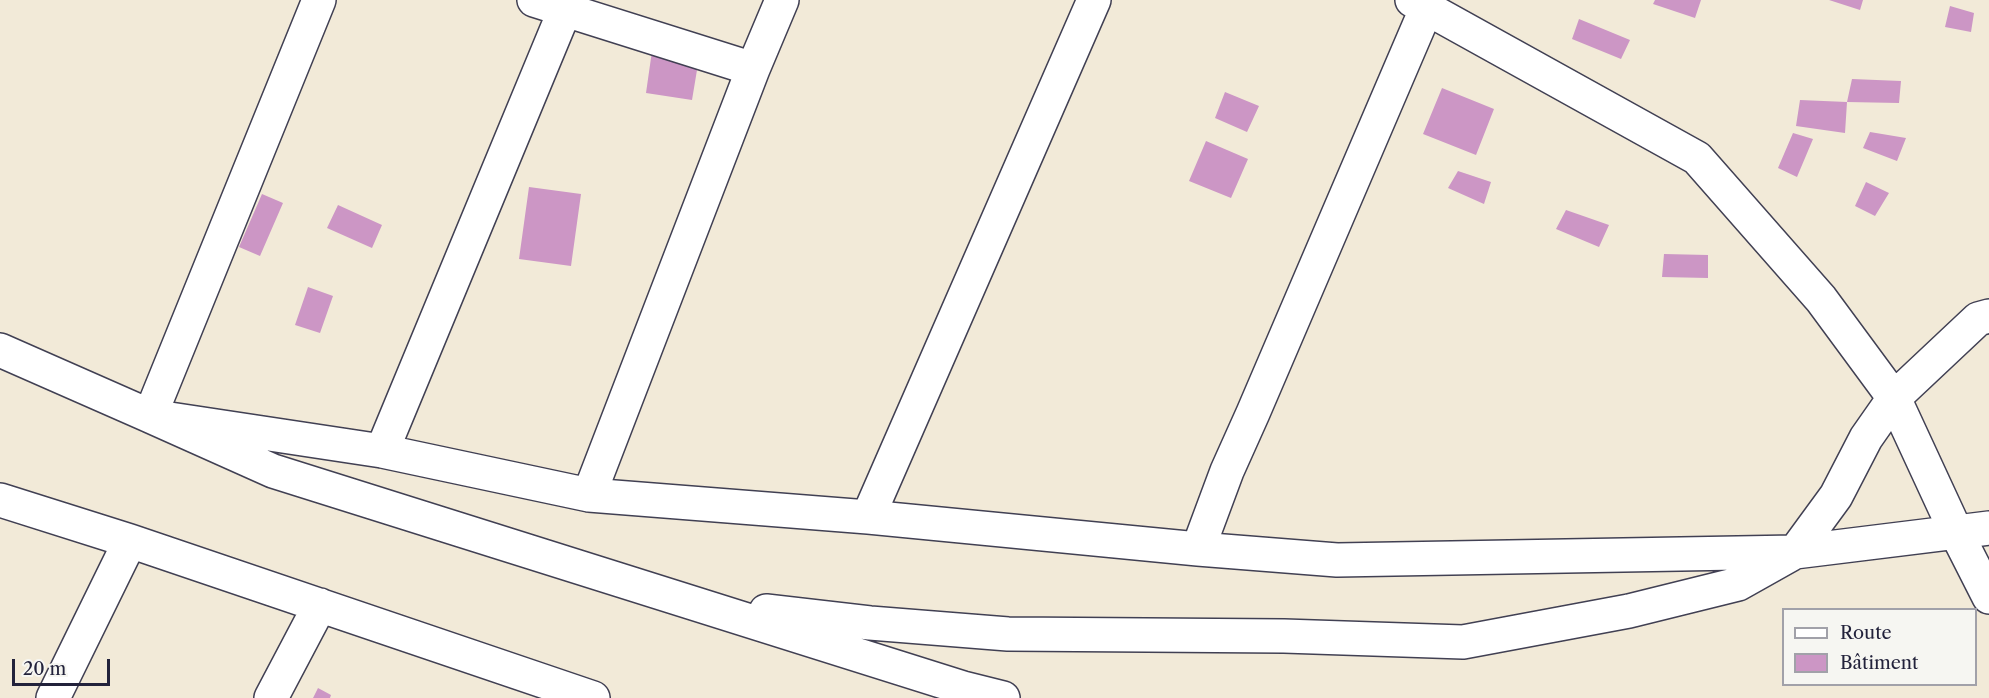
<!DOCTYPE html>
<meta charset="utf-8">
<style>
body{margin:0}
#map{position:relative;width:1989px;height:698px;overflow:hidden;background:#f2ead8;font-family:"Libre Caslon Text",serif}
canvas{display:block}
.legend{position:absolute;left:1782px;top:608px;width:195px;height:78px;box-sizing:border-box;background:#f6f6f2;border:2px solid #a1a1a9;margin:0;padding:8px 10px;list-style:none;font-size:18px;color:#22223b}
.legend li{display:flex;align-items:center;gap:12px;height:30px}
.legend b{width:30px;border:2px solid #a1a1a9}
.scale{position:absolute;left:12px;top:659px;width:98px;height:27px;box-sizing:border-box;border:3px solid #22223b;border-top:0;padding-left:8px;font-size:18px;line-height:21px;white-space:nowrap;color:#22223b;-webkit-text-stroke:4px #f6f6f2;paint-order:stroke}
</style>
<div id="map">
<canvas width="1989" height="698"></canvas>
<ul class="legend">
<li><b style="height:8px;background:#fff"></b>Route</li>
<li><b style="height:16px;background:#cc96c5"></b>Bâtiment</li>
</ul>
<div class="scale">20 m</div>
</div>
<script>
const ctx = document.querySelector('canvas').getContext('2d');
ctx.lineJoin = 'round';
function fillPath(path, color) { ctx.fillStyle = color; ctx.fill(path, 'evenodd'); }
const shape = rows => new Path2D(rows.map(r => 'M' + r).join(''));
function stroke(path, color, width, dash) { ctx.strokeStyle = color; ctx.lineWidth = width; ctx.lineCap = dash ? 'butt' : 'round'; ctx.setLineDash(dash || []); ctx.stroke(path); }
fillPath(shape([
 [1655,0,1701,0,1695,18,1653,4],
 [1829,0,1863,0,1860,10],
 [1950,6,1974,13,1971,32,1945,27],
 [1579,19,1630,40,1621,59,1572,39],
 [652,51,699,58,692,100,646,93],
 [1852,79,1901,81,1899,103,1847,102],
 [1442,88,1494,109,1476,155,1423,134],
 [1225,92,1259,106,1247,132,1215,118],
 [1800,100,1847,102,1845,133,1796,126],
 [1870,132,1906,138,1897,161,1863,148],
 [1793,133,1813,139,1797,177,1778,168],
 [1206,141,1248,159,1231,198,1189,181],
 [1458,171,1491,182,1484,204,1448,188],
 [1866,182,1889,193,1875,216,1855,206],
 [529,187,581,194,571,266,519,259],
 [262,194,283,203,260,256,239,247],
 [338,205,382,225,372,248,327,228],
 [1566,210,1609,225,1599,247,1556,229],
 [1664,254,1708,255,1708,278,1662,277],
 [308,287,333,296,320,333,295,325],
 [318,688,331,695,330,698,313,698]
]), '#cc96c5');
const minor = shape([
 [319,0,150,416,273,471,963,688,1003,698],
 [534,0,753,69],
 [1412,0,1697,158,1821,299,1894,398,1956,532,1989,597],
 [0,350,150,416,382,451,589,495,868,517,1198,549,1337,560,1795,552,1836,496,1866,438,1894,398,1978,319,1989,316],
 [382,451,569,0],
 [589,495,753,69,782,0],
 [0,500,130,541,593,698],
 [868,517,1094,0],
 [1198,549,1227,471,1253,413,1430,0],
 [766,611,870,623,1008,634,1284,636,1463,642,1629,611,1738,584,1795,552,1989,528],
 [53,698,130,541],
 [271,698,320,605]
]);
stroke(minor, '#414053', 36);
stroke(minor, '#fff', 33);
</script>
